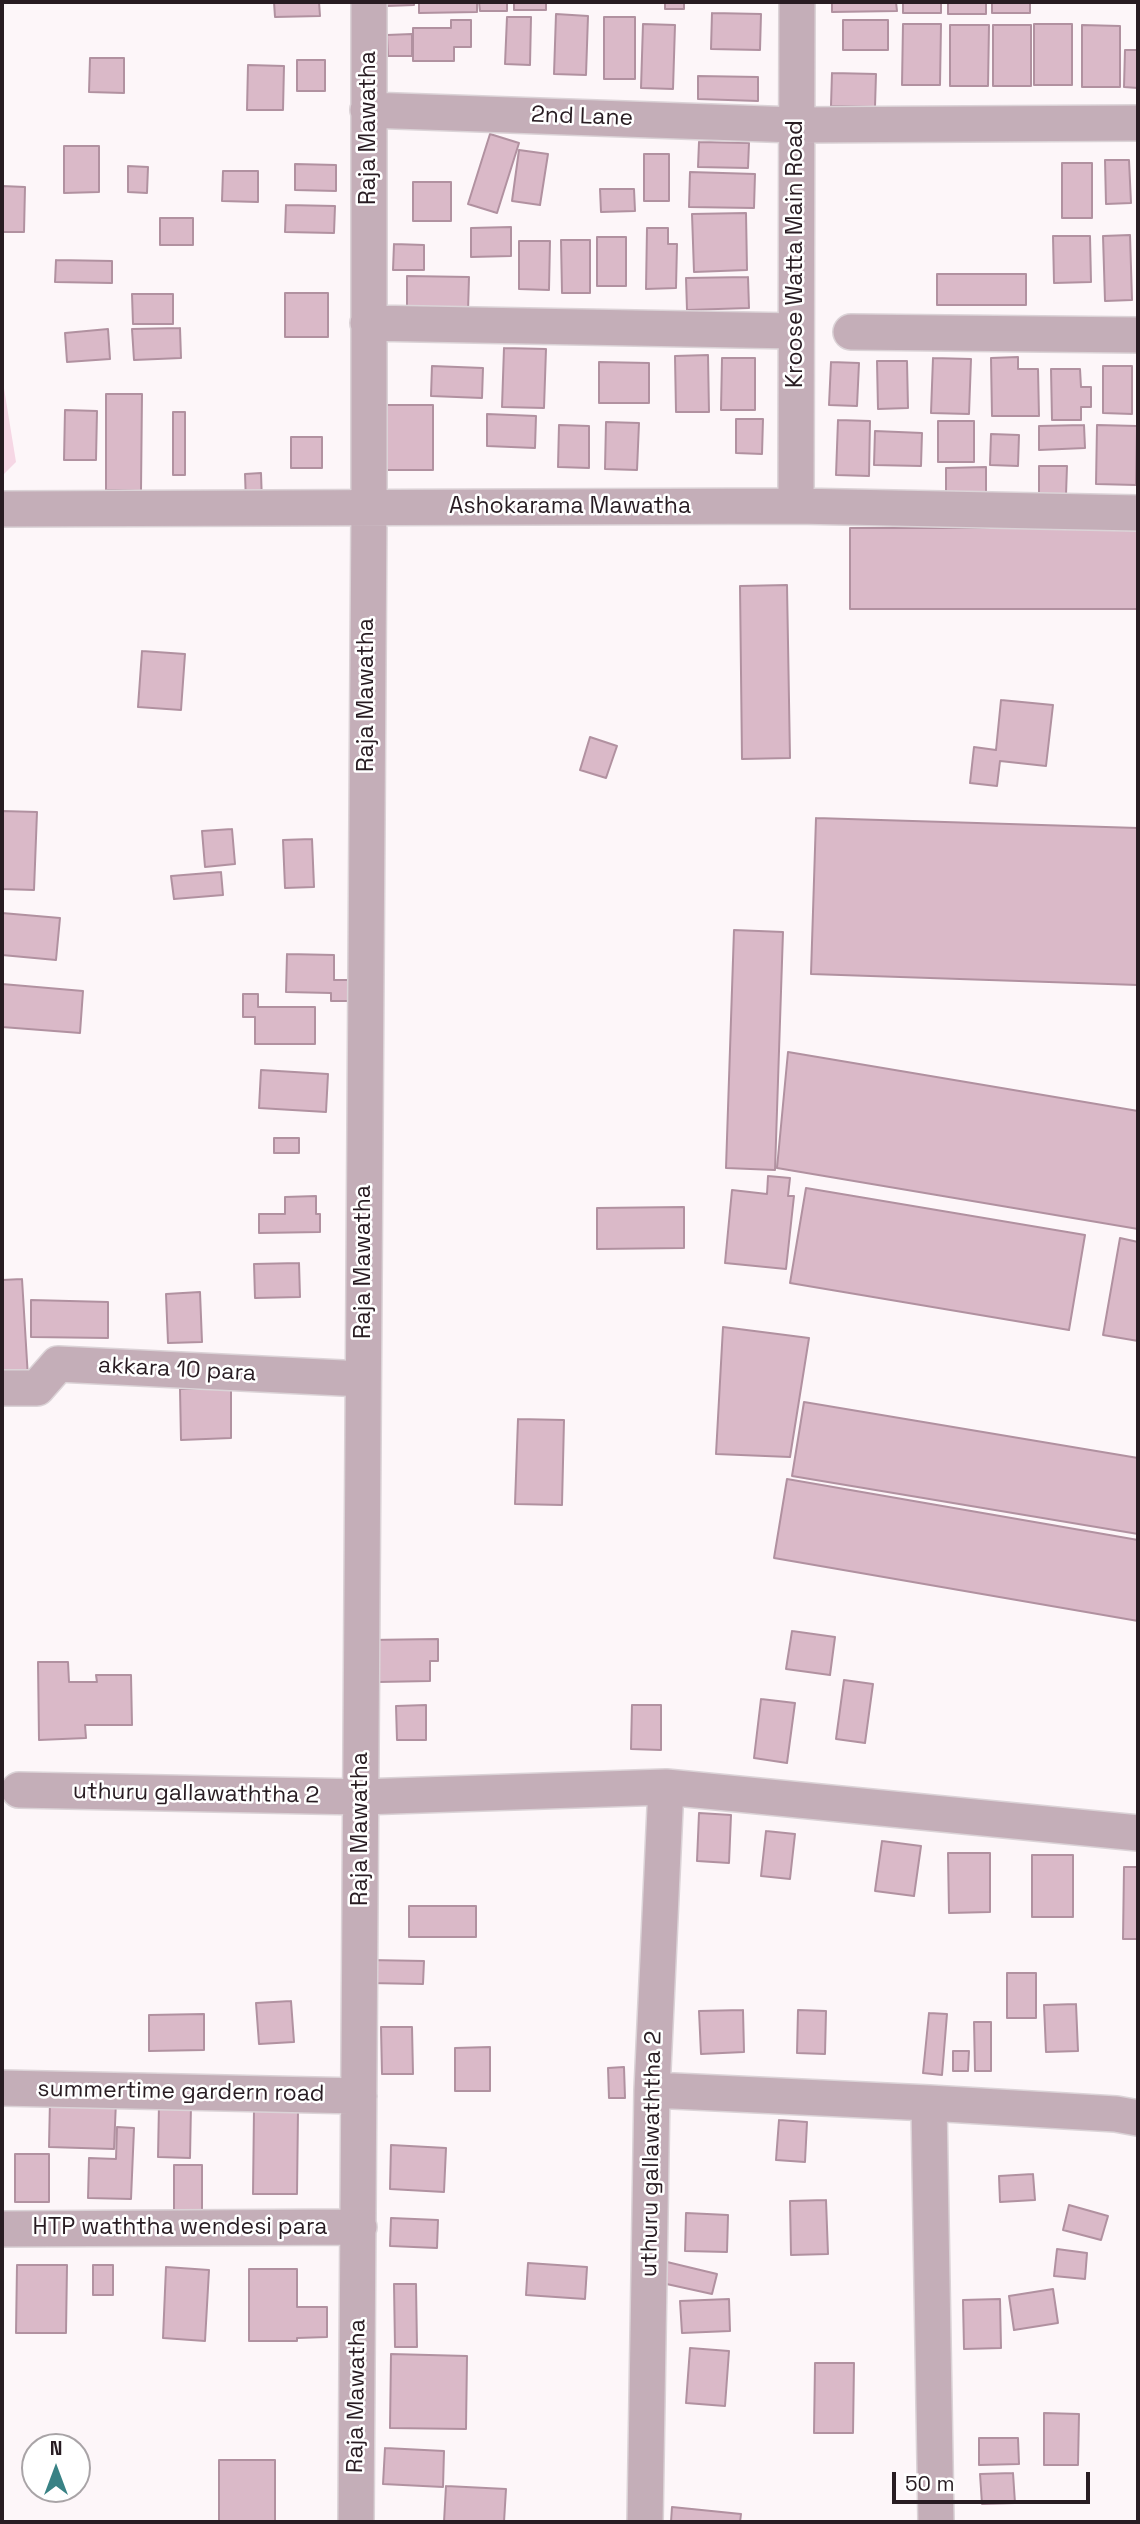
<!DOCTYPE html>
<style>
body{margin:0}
#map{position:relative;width:1140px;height:2524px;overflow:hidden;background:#fdf6f9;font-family:"Space Grotesk",sans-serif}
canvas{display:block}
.frame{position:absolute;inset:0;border:4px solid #281c22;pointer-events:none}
.north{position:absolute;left:21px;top:2433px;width:70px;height:70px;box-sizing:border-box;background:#fff;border:2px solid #a9a4a7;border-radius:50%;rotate:0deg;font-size:19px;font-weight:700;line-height:28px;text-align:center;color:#281c22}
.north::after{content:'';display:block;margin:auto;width:24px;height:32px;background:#398285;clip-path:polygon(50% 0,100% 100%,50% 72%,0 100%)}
.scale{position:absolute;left:892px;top:2472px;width:198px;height:32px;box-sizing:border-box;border:4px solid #281c22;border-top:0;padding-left:9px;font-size:21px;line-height:24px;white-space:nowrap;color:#281c22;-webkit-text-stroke:5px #fff;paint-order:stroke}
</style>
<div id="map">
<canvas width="1140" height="2524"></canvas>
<div class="frame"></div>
<div class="north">N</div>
<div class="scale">50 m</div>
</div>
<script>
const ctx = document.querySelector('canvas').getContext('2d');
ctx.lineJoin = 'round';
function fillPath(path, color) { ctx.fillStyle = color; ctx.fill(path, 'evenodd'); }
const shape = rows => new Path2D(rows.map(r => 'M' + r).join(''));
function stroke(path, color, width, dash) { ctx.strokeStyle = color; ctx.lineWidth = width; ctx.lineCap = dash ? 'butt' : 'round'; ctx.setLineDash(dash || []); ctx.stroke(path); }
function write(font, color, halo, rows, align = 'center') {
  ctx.font = font + ' "Space Grotesk",sans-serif'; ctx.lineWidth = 5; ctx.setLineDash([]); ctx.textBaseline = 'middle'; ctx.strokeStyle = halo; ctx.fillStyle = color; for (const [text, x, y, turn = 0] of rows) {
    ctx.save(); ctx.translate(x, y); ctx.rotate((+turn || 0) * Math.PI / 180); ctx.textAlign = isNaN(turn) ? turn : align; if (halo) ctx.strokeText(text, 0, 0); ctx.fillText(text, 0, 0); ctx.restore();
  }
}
fillPath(shape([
 [2,376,16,462,2,476]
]), '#f6d7e5');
const building = shape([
 [274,2,319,2,320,16,275,17,274,2],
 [386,2,414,2,414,5,387,6,386,2],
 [419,2,477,2,477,12,419,13,419,2],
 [479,2,507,2,507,11,480,11,479,2],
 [514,2,546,2,546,10,514,10,514,2],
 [665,2,684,2,684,9,665,9,665,2],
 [832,2,896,2,897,11,832,12,832,2],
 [903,2,941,2,941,13,903,13,903,2],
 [948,2,986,2,986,14,948,14,948,2],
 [992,2,1030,2,1030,13,992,13,992,2],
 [712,13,761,14,760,50,711,49,712,13],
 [556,14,588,16,586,75,554,74,556,14],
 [507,17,531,17,530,65,505,64,507,17],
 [604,17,635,17,635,79,604,79,604,17],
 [451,20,471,20,471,47,454,47,454,61,413,61,413,28,451,28,451,20],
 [843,20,888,20,888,50,843,50,843,20],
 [643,24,675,25,673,89,641,88,643,24],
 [903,24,941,24,940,85,902,85,903,24],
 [1034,24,1072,24,1072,85,1034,85,1034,24],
 [950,25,989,25,988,86,950,86,950,25],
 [993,25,1031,25,1031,86,993,86,993,25],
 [1082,25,1120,26,1120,87,1082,87,1082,25],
 [412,34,412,56,388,56,387,35,412,34],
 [1125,50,1138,50,1138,88,1124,87,1125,50],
 [90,58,124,58,124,93,89,92,90,58],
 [297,60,325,60,325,91,297,91,297,60],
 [248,65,284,66,283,110,247,110,248,65],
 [832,73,876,74,875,107,831,106,832,73],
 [698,76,758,77,758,101,698,99,698,76],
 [490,134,519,143,497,213,468,204,490,134],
 [699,142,749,143,748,168,698,167,699,142],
 [64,146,99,146,99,192,64,193,64,146],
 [519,150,548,154,540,205,512,201,519,150],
 [644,154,669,154,669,201,644,201,644,154],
 [1105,160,1129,160,1131,203,1106,204,1105,160],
 [1062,163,1092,163,1092,218,1062,218,1062,163],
 [295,164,336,165,336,191,295,190,295,164],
 [128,166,148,167,147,193,128,192,128,166],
 [223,171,258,171,258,202,222,201,223,171],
 [690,172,755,174,754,208,689,207,690,172],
 [413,182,451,182,451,221,413,221,413,182],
 [2,186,25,187,24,232,2,232,2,186],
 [600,189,634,189,635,211,601,212,600,189],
 [286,205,335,206,334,233,285,232,286,205],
 [746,213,747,270,694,272,692,214,746,213],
 [160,218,193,218,193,245,160,245,160,218],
 [511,227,511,256,471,257,471,228,511,227],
 [647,228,668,228,668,244,677,244,676,288,646,289,647,228],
 [1130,235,1132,300,1105,301,1103,236,1130,235],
 [1053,236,1090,236,1091,282,1054,283,1053,236],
 [597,237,626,237,626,286,597,286,597,237],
 [561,240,590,240,590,293,562,293,561,240],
 [519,241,550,241,549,290,519,289,519,241],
 [394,244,424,245,424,270,393,270,394,244],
 [56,260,112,261,112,283,55,282,56,260],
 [937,274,1026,274,1026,305,937,305,937,274],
 [407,276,469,277,468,312,407,311,407,276],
 [748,277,749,308,687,310,686,278,748,277],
 [285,293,328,293,328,337,285,337,285,293],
 [132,294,173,294,173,324,133,324,132,294],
 [180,328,181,358,134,360,132,329,180,328],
 [108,329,110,359,67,362,65,333,108,329],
 [504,348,546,349,544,408,502,407,504,348],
 [708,355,709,412,676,412,675,356,708,355],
 [1018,357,1018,369,1038,369,1039,416,992,416,991,358,1018,357],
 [722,358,755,358,755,410,721,410,722,358],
 [933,358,971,359,969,414,931,413,933,358],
 [877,361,907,361,908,408,878,409,877,361],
 [599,362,649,363,649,403,599,403,599,362],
 [831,362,859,363,857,406,829,405,831,362],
 [432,366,483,368,482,398,431,396,432,366],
 [1103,366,1132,366,1132,414,1103,413,1103,366],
 [1051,369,1080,369,1081,387,1091,387,1091,407,1081,407,1081,420,1052,420,1051,369],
 [106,394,142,394,141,491,106,490,106,394],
 [382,405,433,405,433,470,382,470,382,405],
 [65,410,97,411,96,460,64,460,65,410],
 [173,412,185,412,185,475,173,475,173,412],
 [487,414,536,416,535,448,487,446,487,414],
 [736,419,763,419,762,454,736,453,736,419],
 [838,420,870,421,869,476,836,475,838,420],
 [938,421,974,421,974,462,938,462,938,421],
 [606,422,639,423,637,470,605,469,606,422],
 [559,425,589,426,589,468,558,467,559,425],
 [1084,425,1085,448,1039,450,1039,426,1084,425],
 [1097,425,1137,426,1136,485,1096,484,1097,425],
 [875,431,922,433,921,466,874,465,875,431],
 [991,434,1019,435,1018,466,990,465,991,434],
 [291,437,322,437,322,468,291,468,291,437],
 [1039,466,1067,466,1066,495,1039,495,1039,466],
 [986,467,986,493,946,494,946,468,986,467],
 [261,473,262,502,246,503,245,474,261,473],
 [850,528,1138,528,1138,609,850,609,850,528],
 [787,585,790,758,742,759,740,586,787,585],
 [142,651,185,654,181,710,138,707,142,651],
 [1001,700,1053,705,1046,766,1000,761,997,786,970,783,974,747,996,750,1001,700],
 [590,737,617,746,606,778,580,770,590,737],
 [2,811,37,812,34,890,2,889,2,811],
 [816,818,1138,828,1138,985,811,974,816,818],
 [232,829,235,864,205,867,202,831,232,829],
 [312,839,314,887,285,888,283,840,312,839],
 [221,872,223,895,174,899,171,876,221,872],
 [2,913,60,918,56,960,2,955,2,913],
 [734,930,783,932,775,1170,726,1168,734,930],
 [287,954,334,955,334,980,353,980,352,1001,331,1001,331,993,286,992,287,954],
 [2,984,83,991,80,1033,2,1027,2,984],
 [243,994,258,994,258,1007,315,1007,315,1044,255,1044,255,1017,243,1017,243,994],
 [788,1052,1138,1111,1138,1229,777,1168,788,1052],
 [261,1070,328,1074,326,1112,259,1108,261,1070],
 [274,1138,299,1138,299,1153,274,1153,274,1138],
 [768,1176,790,1178,788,1196,794,1196,786,1269,725,1263,732,1190,767,1194,768,1176],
 [806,1188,1085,1235,1069,1330,790,1283,806,1188],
 [316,1196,316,1214,320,1214,320,1232,259,1233,259,1214,285,1214,285,1197,316,1196],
 [684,1207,684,1248,597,1249,597,1208,684,1207],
 [1120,1238,1138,1242,1138,1341,1103,1335,1120,1238],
 [299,1263,300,1297,255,1298,254,1264,299,1263],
 [22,1279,28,1378,2,1380,2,1280,22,1279],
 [200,1292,202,1342,168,1343,166,1294,200,1292],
 [31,1300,108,1302,108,1338,31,1337,31,1300],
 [723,1327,809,1338,790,1457,716,1454,723,1327],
 [231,1388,231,1438,181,1440,180,1389,231,1388],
 [804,1402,1138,1458,1138,1534,792,1476,804,1402],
 [518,1419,564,1420,562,1505,515,1504,518,1419],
 [787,1479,1138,1540,1138,1621,774,1558,787,1479],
 [792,1631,835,1637,830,1675,786,1669,792,1631],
 [438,1639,438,1661,430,1661,430,1681,378,1682,369,1640,438,1639],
 [38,1662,68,1662,69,1682,97,1682,96,1675,131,1675,132,1725,85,1725,86,1738,39,1740,38,1662],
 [844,1680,873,1684,865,1743,836,1739,844,1680],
 [761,1699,795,1703,787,1763,754,1758,761,1699],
 [426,1705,426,1740,397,1740,396,1706,426,1705],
 [632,1705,661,1705,661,1750,631,1749,632,1705],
 [699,1813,731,1815,729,1863,697,1861,699,1813],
 [766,1831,795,1834,790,1879,761,1876,766,1831],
 [882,1841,921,1846,914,1896,875,1891,882,1841],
 [948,1853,990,1853,990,1912,949,1913,948,1853],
 [1032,1855,1073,1855,1073,1917,1032,1917,1032,1855],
 [1124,1867,1138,1867,1138,1939,1123,1939,1124,1867],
 [409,1906,476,1906,476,1937,409,1937,409,1906],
 [369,1960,424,1961,423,1984,369,1983,369,1960],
 [1007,1973,1036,1973,1036,2018,1007,2018,1007,1973],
 [291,2001,294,2042,259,2044,256,2003,291,2001],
 [1076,2004,1078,2051,1046,2052,1044,2005,1076,2004],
 [743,2010,744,2052,701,2054,699,2011,743,2010],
 [798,2010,826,2011,825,2054,797,2053,798,2010],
 [929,2013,947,2014,942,2075,923,2073,929,2013],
 [204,2014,204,2050,149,2051,149,2015,204,2014],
 [974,2022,991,2022,991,2071,975,2071,974,2022],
 [381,2027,412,2027,413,2074,382,2074,381,2027],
 [490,2047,490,2091,455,2091,455,2048,490,2047],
 [953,2051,969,2051,968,2071,953,2071,953,2051],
 [624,2067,625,2098,609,2098,608,2068,624,2067],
 [50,2100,116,2101,114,2149,49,2147,50,2100],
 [159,2104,191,2104,190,2158,158,2157,159,2104],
 [254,2109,298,2109,297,2194,253,2194,254,2109],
 [779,2120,807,2122,805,2162,776,2160,779,2120],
 [117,2127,134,2128,131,2199,88,2198,89,2158,116,2159,117,2127],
 [391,2145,446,2148,444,2192,390,2189,391,2145],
 [15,2154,49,2154,49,2202,15,2202,15,2154],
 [174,2165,202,2165,202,2223,174,2223,174,2165],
 [1033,2174,1035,2200,1000,2202,999,2176,1033,2174],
 [826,2200,828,2254,791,2255,790,2201,826,2200],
 [1069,2205,1108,2216,1101,2240,1063,2230,1069,2205],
 [686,2213,728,2215,727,2252,685,2251,686,2213],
 [391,2218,438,2220,437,2248,390,2246,391,2218],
 [1057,2249,1087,2253,1085,2279,1054,2276,1057,2249],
 [667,2262,717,2274,712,2294,662,2283,667,2262],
 [528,2263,587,2267,585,2299,526,2295,528,2263],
 [17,2265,67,2265,66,2333,16,2333,17,2265],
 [93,2265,113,2265,113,2295,93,2295,93,2265],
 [166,2267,209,2270,205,2341,163,2338,166,2267],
 [249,2269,297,2269,297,2307,327,2307,327,2337,297,2338,297,2341,249,2341,249,2269],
 [394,2284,416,2284,417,2347,395,2347,394,2284],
 [1053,2289,1058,2323,1014,2330,1009,2296,1053,2289],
 [729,2299,730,2331,682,2333,680,2301,729,2299],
 [1000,2299,1001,2348,964,2349,963,2300,1000,2299],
 [690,2348,729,2351,725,2406,686,2403,690,2348],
 [391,2354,467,2356,466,2429,390,2428,391,2354],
 [815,2363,854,2363,853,2433,814,2433,815,2363],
 [1044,2413,1079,2414,1078,2465,1044,2465,1044,2413],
 [979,2438,1018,2438,1019,2464,979,2465,979,2438],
 [385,2448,444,2451,443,2487,383,2484,385,2448],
 [219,2460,275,2460,275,2522,219,2522,219,2460],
 [1013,2473,1015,2503,982,2504,980,2474,1013,2473],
 [446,2486,506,2489,504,2522,444,2522,446,2486],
 [672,2507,741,2514,740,2522,671,2522,672,2507]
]);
fillPath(building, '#dab9c8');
stroke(building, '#b191a0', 2);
const minor = shape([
 [368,110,796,125,1138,123],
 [368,323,795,331],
 [851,332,1138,335],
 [796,506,797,2],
 [2,509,796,506,1138,513],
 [2,1388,37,1388,58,1364,363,1379],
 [19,1790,361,1797,666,1787],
 [2,2088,359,2096],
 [652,2090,929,2103,936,2522],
 [929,2103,1116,2114,1138,2118],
 [2,2229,359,2227],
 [356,2522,369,508,369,2],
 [645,2522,652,2090,666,1787,1138,1833]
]);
stroke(minor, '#dbd3d7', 38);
stroke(minor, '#c4aeb8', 35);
write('23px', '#281c22', '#fff', [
 ["2nd Lane",582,117,2],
 ["Raja Mawatha",369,128,-90],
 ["Kroose Watta Main Road",796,254,-90],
 ["Ashokarama Mawatha",570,507],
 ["Raja Mawatha",367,695,-90],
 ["Raja Mawatha",364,1262,-90],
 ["akkara 10 para",177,1370,3],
 ["uthuru gallawaththa 2",196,1794,1],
 ["Raja Mawatha",361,1829,-90],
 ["summertime gardern road",181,2092,1],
 ["uthuru gallawaththa 2",652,2154,-89],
 ["HTP waththa wendesi para",180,2228],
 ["Raja Mawatha",357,2396,-89]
]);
</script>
